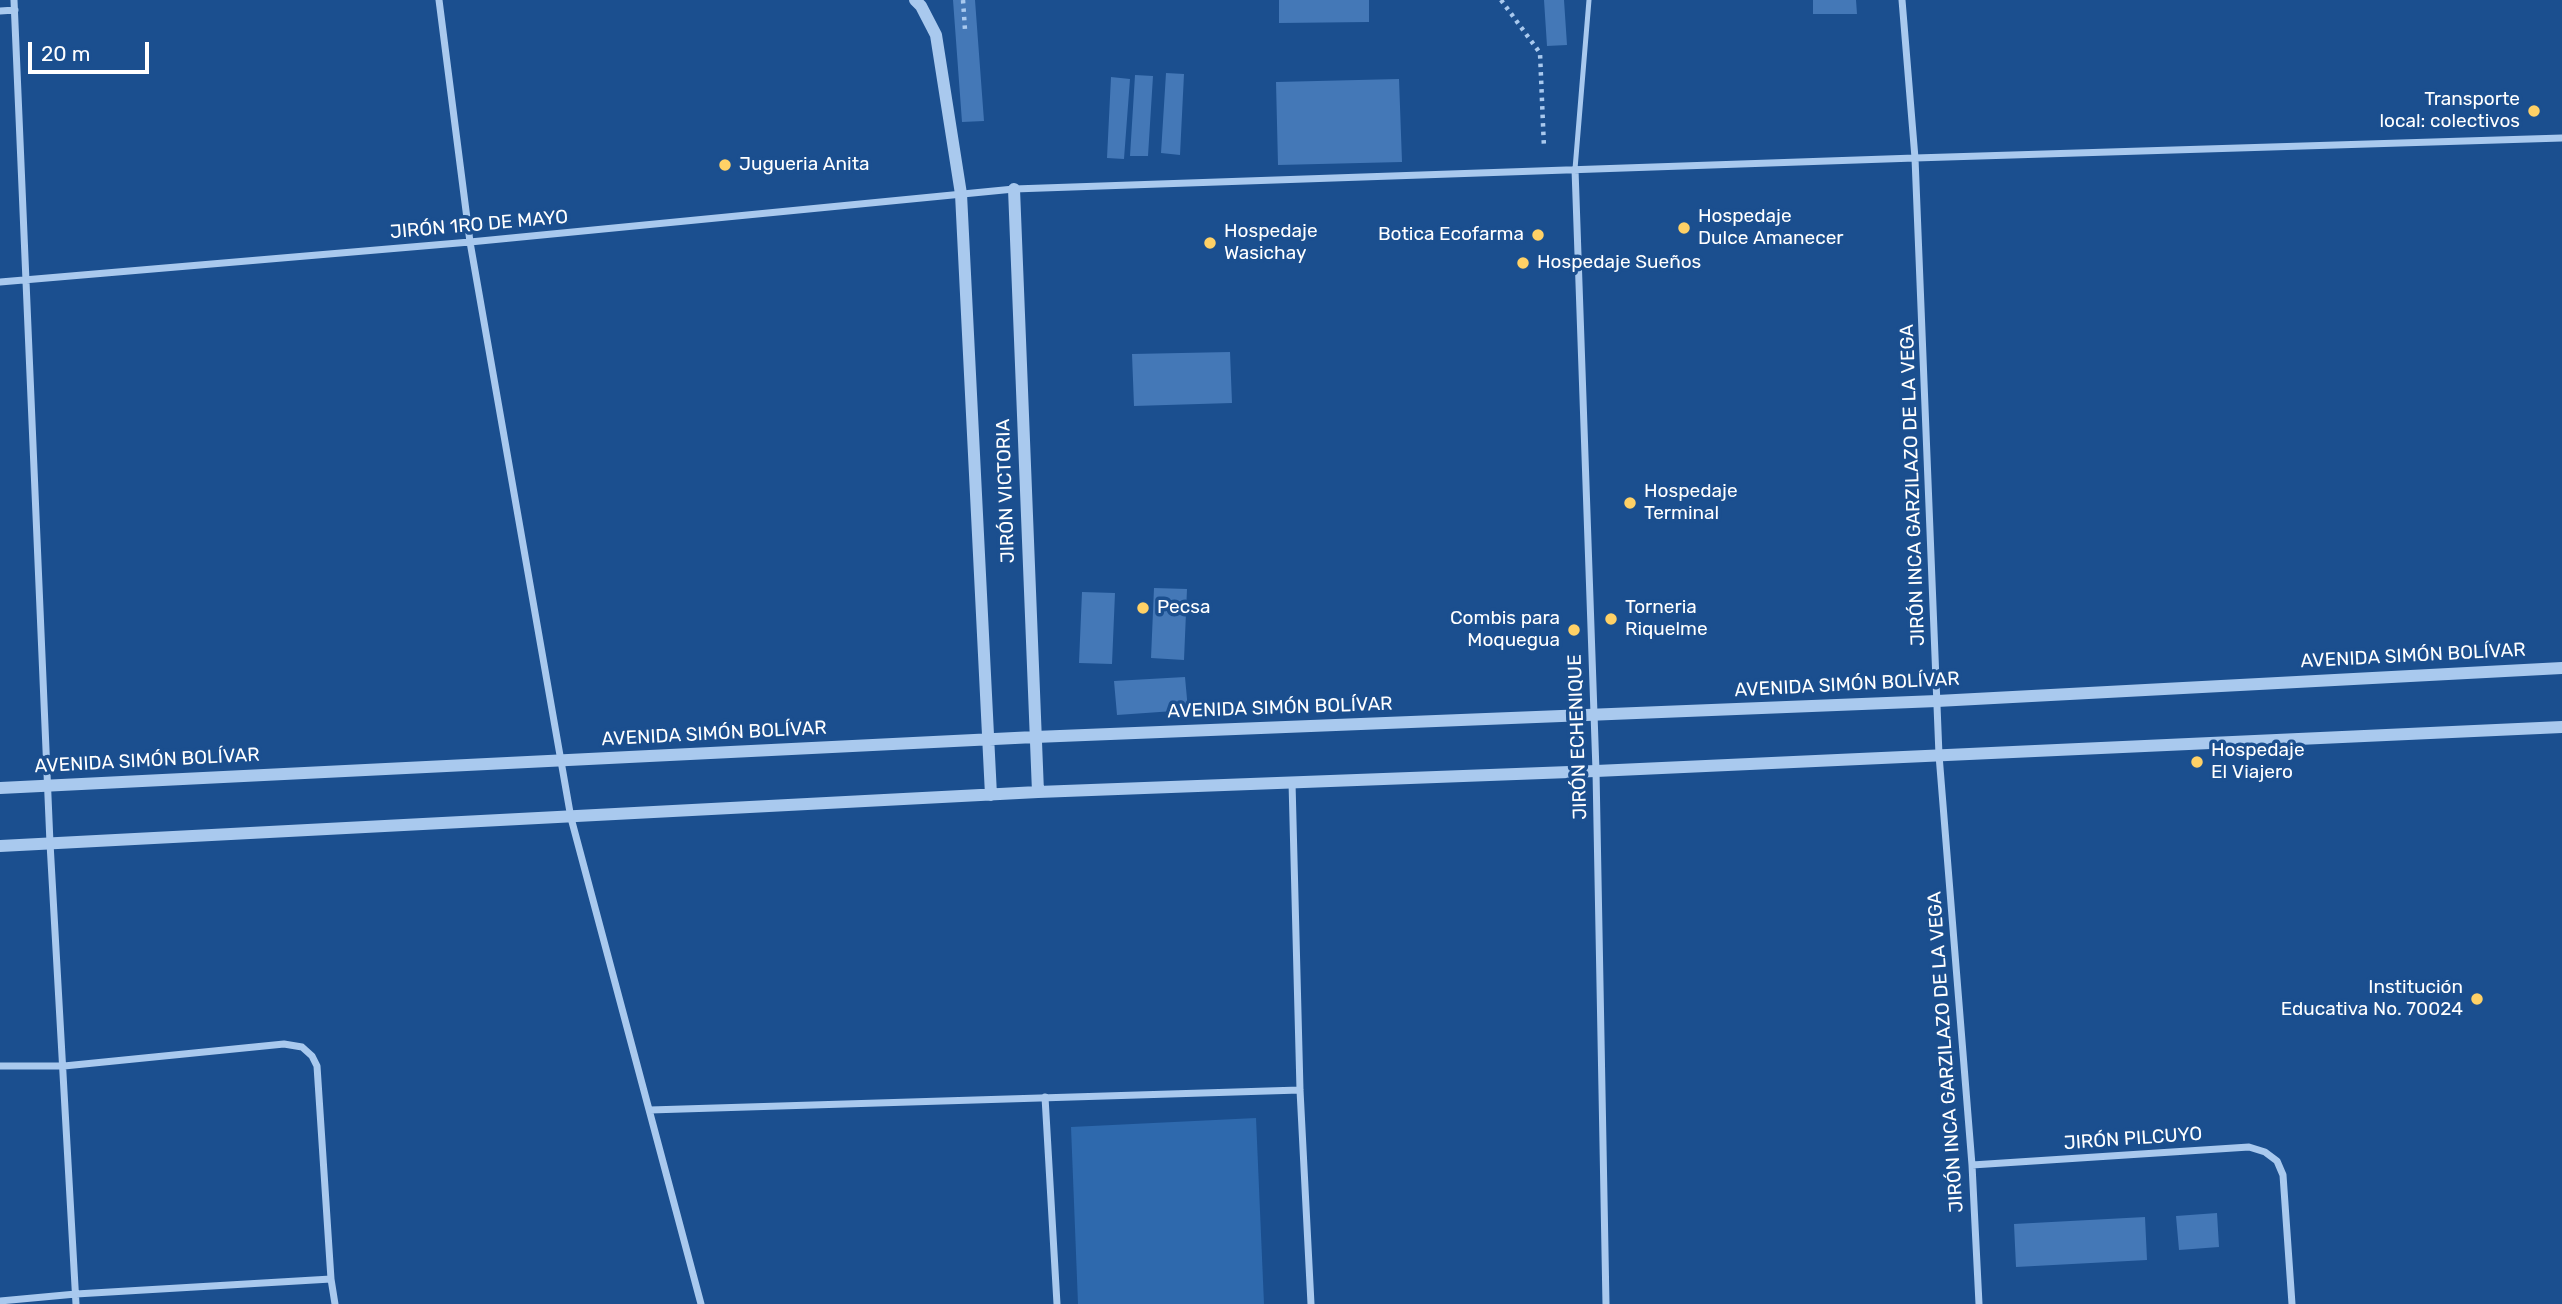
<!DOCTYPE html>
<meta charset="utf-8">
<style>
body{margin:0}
#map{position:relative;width:2562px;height:1304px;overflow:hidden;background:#1b4f8f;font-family:Rubik,sans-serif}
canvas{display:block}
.scale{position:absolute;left:28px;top:42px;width:121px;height:32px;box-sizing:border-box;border:4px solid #fff;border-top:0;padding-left:9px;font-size:21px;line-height:24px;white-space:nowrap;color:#fff;-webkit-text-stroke:5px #1b4f8f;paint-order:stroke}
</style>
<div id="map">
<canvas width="2562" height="1304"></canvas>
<div class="scale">20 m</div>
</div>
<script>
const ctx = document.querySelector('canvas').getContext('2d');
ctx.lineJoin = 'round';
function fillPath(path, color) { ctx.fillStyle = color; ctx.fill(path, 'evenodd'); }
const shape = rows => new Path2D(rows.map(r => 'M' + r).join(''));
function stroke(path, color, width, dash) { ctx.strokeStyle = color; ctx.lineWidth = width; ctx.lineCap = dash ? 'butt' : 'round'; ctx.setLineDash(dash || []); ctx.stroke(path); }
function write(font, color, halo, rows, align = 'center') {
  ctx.font = font + ' Rubik,sans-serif'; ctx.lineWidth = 7; ctx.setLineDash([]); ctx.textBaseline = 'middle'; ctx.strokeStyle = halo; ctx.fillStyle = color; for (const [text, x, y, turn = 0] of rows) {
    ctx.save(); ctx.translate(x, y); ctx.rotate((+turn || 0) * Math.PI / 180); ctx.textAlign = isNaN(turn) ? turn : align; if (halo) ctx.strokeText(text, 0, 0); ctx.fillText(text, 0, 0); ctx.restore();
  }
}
fillPath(shape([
 [1256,1118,1264,1304,1078,1304,1071,1127]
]), '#2e69ad');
fillPath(shape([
 [953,0,975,0,984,121,962,122],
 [1279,0,1369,0,1369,22,1279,23],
 [1544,0,1564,0,1567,45,1547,46],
 [1813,0,1856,0,1857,14,1813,14],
 [1166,73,1184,74,1180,155,1161,153],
 [1135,75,1153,76,1148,156,1130,156],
 [1111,77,1130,79,1124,159,1107,158],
 [1399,79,1402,162,1278,165,1276,82],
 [1230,352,1232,403,1134,406,1132,354],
 [1154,588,1187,589,1184,660,1151,658],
 [1082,592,1115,593,1112,664,1079,663],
 [1185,677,1188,710,1117,715,1114,681],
 [2217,1213,2219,1247,2179,1250,2176,1216],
 [2145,1217,2147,1260,2016,1267,2014,1224]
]), '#4478b7');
stroke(shape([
 [963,0,965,30],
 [1501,0,1540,53,1544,148]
]), '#a9c9ee', 4.5, [3.5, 5]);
stroke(shape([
 [1575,169,1589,0]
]), '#a9c9ee', 5);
stroke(shape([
 [14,0,50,843,76,1304],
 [439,0,470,242,571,818,701,1304],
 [1902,0,1915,158,1939,755,1972,1165,1979,1304],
 [0,11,15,10],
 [1575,169,1596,771,1606,1304],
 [0,282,470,242,1014,189,1915,158,2562,138],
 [1292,782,1300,1090,1311,1304],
 [0,1066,64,1066,284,1044,302,1047,312,1056,317,1066,331,1279,335,1304],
 [1045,1097,1057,1304],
 [650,1110,1300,1090],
 [1972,1165,2249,1147,2265,1152,2277,1161,2283,1175,2292,1304],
 [0,1301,76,1294,331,1279]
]), '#a9c9ee', 7);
stroke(shape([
 [915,0,921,6,936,35,961,194,991,795],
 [1014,189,1038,792],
 [0,788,1035,737,1937,701,2562,668],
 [0,846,1038,792,1596,771,2562,727]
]), '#a9c9ee', 12);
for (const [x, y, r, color] of [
 [2534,111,7,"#ffd166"],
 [725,165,7,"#ffd166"],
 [1684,228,7,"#ffd166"],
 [1538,235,7,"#ffd166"],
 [1210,243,7,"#ffd166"],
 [1523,263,7,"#ffd166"],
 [1630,503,7,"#ffd166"],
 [1143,608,7,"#ffd166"],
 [1611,619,7,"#ffd166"],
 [1574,630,7,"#ffd166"],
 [2197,762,7,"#ffd166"],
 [2477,999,7,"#ffd166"]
]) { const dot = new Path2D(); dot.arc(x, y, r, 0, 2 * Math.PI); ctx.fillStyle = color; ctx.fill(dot); stroke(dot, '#1b4f8f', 2.5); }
write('19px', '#fff', '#1b4f8f', [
 ["Transporte",2520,100,"right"],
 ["local: colectivos",2520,122,"right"],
 ["Jugueria Anita",739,165],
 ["Hospedaje",1698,217],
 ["Dulce Amanecer",1698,239],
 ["Hospedaje",1224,232],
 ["Wasichay",1224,254],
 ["Botica Ecofarma",1524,235,"right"],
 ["Hospedaje Sueños",1537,263],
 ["Hospedaje",1644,492],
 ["Terminal",1644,514],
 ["Pecsa",1157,608],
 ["Torneria",1625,608],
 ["Riquelme",1625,630],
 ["Combis para",1560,619,"right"],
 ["Moquegua",1560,641,"right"],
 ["Hospedaje",2211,751],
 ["El Viajero",2211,773],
 ["Institución",2463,988,"right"],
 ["Educativa No. 70024",2463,1010,"right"]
], 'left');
write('19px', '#fff', '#1b4f8f', [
 ["JIRÓN 1RO DE MAYO",479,225,-5],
 ["JIRÓN INCA GARZILAZO DE LA VEGA",1913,485,-92],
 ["JIRÓN VICTORIA",1006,491,-92],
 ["AVENIDA SIMÓN BOLÍVAR",2413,656,-3],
 ["AVENIDA SIMÓN BOLÍVAR",1847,685,-3],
 ["AVENIDA SIMÓN BOLÍVAR",1280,708,-2],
 ["AVENIDA SIMÓN BOLÍVAR",714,734,-3],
 ["JIRÓN ECHENIQUE",1578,737,-92],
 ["AVENIDA SIMÓN BOLÍVAR",147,761,-3],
 ["JIRÓN INCA GARZILAZO DE LA VEGA",1946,1052,-94],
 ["JIRÓN PILCUYO",2133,1139,-4]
]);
</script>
